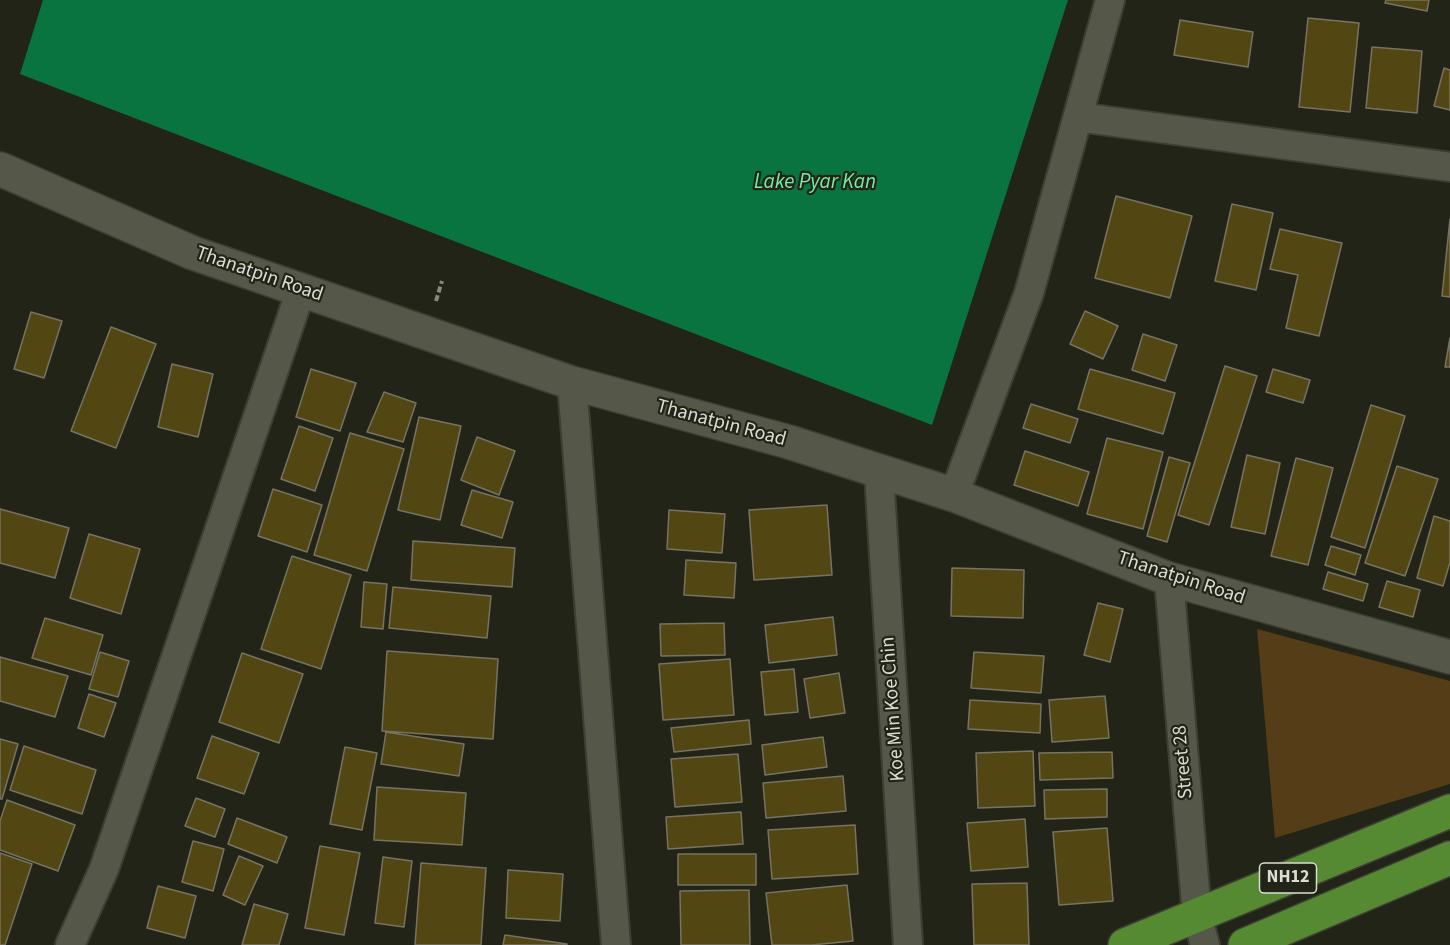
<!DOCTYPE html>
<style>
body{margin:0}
canvas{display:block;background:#222417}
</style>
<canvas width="1450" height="945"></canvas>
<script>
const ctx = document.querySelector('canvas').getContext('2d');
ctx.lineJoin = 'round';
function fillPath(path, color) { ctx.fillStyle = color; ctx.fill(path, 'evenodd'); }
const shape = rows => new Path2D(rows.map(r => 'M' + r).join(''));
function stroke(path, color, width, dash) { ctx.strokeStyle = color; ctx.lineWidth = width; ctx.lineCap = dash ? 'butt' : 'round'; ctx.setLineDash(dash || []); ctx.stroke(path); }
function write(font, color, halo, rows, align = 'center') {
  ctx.font = font + ' "Source Sans 3",sans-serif'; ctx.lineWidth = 4.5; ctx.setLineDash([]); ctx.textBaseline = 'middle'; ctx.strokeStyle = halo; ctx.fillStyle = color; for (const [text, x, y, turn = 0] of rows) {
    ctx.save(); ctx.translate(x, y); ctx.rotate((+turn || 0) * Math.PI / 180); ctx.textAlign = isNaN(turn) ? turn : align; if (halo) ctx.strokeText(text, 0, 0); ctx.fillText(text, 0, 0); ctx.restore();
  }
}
fillPath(shape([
 [1257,629,1450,681,1450,784,1275,838]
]), '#543d17');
fillPath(shape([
 [43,0,1068,0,932,425,20,74]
]), '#0a7441');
const building = shape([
 [1386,0,1429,0,1427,11,1385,3,1386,0],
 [1308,18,1359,23,1350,112,1299,107,1308,18],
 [1180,20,1253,32,1248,67,1174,55,1180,20],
 [1372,47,1422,51,1417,113,1366,108,1372,47],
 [1444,68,1450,70,1450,110,1434,106,1444,68],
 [1116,196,1192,216,1170,298,1095,278,1116,196],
 [1232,204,1273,213,1256,290,1215,281,1232,204],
 [1450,219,1450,297,1442,296,1450,219],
 [1280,229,1342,243,1319,336,1286,328,1298,275,1270,269,1280,229],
 [1085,311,1118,326,1103,359,1070,344,1085,311],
 [31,312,62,321,44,378,14,369,31,312],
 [111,327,156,344,116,448,71,431,111,327],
 [1143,334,1177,345,1165,381,1132,370,1143,334],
 [1450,338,1450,367,1445,367,1450,338],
 [172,364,213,374,198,437,158,427,172,364],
 [1225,366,1257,376,1209,525,1178,515,1225,366],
 [311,369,356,383,340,431,296,417,311,369],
 [1090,369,1175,393,1163,434,1078,409,1090,369],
 [1273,369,1310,380,1303,403,1266,392,1273,369],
 [384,392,416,403,403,442,367,432,384,392],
 [1031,404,1078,419,1070,443,1023,428,1031,404],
 [1371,405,1405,416,1365,548,1331,537,1371,405],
 [419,417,461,426,440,520,398,510,419,417],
 [299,426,333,438,315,491,281,479,299,426],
 [350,433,404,449,367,571,314,555,350,433],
 [477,437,515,451,499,495,461,480,477,437],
 [1107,438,1163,452,1143,529,1087,514,1107,438],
 [1025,451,1089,472,1078,506,1014,485,1025,451],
 [1247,455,1280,463,1265,534,1231,527,1247,455],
 [1169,457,1190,463,1167,542,1147,536,1169,457],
 [1296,458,1333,468,1308,565,1271,556,1296,458],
 [1397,466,1438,479,1405,576,1365,563,1397,466],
 [273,489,322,505,307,552,258,536,273,489],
 [472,490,513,502,502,538,461,525,472,490],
 [827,505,832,575,754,580,749,510,827,505],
 [0,509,69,528,55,578,0,563,0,509],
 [669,510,725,514,722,553,667,549,669,510],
 [1434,516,1450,521,1450,562,1443,586,1417,578,1434,516],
 [89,534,140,549,121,614,70,598,89,534],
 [413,541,515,548,512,587,411,580,413,541],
 [1331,546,1361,555,1355,575,1325,565,1331,546],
 [292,556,351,575,321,669,261,649,292,556],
 [686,560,736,563,734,598,684,595,686,560],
 [952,568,1024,570,1023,618,951,616,952,568],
 [1328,572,1368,584,1363,601,1323,589,1328,572],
 [1387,581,1420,590,1413,617,1379,607,1387,581],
 [364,582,387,584,383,629,361,627,364,582],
 [393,587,491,596,487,638,389,628,393,587],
 [1098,603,1123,609,1110,662,1084,655,1098,603],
 [833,617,837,655,769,663,765,625,833,617],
 [45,618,103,635,91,675,32,658,45,618],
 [724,623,725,655,661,656,660,624,724,623],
 [387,651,498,659,493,739,382,731,387,651],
 [100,652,129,661,118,697,89,689,100,652],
 [974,652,1044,656,1041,693,971,688,974,652],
 [242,653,303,674,279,743,219,722,242,653],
 [0,657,68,676,55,717,0,701,0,657],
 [730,659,734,715,663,720,659,664,730,659],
 [794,669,798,712,765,715,761,672,794,669],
 [839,673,845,713,810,718,804,679,839,673],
 [89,694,116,703,104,737,78,728,89,694],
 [1105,696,1109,738,1052,742,1049,700,1105,696],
 [970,700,1041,704,1040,733,968,729,970,700],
 [749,720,751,744,674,752,671,728,749,720],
 [386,732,464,744,459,776,381,764,386,732],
 [212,736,259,753,244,794,197,778,212,736],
 [823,737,827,767,765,775,762,745,823,737],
 [0,739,18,744,2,799,0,799,0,739],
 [24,746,96,770,82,814,10,790,24,746],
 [345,747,377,753,362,830,330,824,345,747],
 [1033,751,1035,806,978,808,976,753,1033,751],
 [1112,752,1113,778,1040,780,1039,753,1112,752],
 [738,754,742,802,675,807,671,759,738,754],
 [843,776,846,811,766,818,763,783,843,776],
 [377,787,466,793,462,845,374,840,377,787],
 [1107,789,1107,817,1045,819,1044,790,1107,789],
 [196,798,225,809,215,837,185,826,196,798],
 [7,800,75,825,58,871,0,850,0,821,7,800],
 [741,812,743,844,668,849,666,817,741,812],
 [237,818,287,837,277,863,228,844,237,818],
 [1025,819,1028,867,971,871,967,823,1025,819],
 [855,825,858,874,772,879,768,830,855,825],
 [1107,828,1113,901,1059,905,1053,832,1107,828],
 [193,841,224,849,213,891,182,882,193,841],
 [320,846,360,853,344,935,305,928,320,846],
 [0,853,32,864,5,945,0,945,0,853],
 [678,854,756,854,756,885,678,885,678,854],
 [239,856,263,866,245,905,223,895,239,856],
 [383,857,412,861,404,927,375,923,383,857],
 [421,863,486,868,481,945,415,945,421,863],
 [508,870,563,874,560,921,506,918,508,870],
 [1027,883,1029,945,974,945,972,884,1027,883],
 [847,885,853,941,811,945,772,945,766,893,847,885],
 [158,886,196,896,185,938,147,928,158,886],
 [749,890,750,945,681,945,680,891,749,890],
 [254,904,288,914,279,945,242,945,254,904],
 [505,935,567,944,567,945,503,945,505,935]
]);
fillPath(building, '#524712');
stroke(building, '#767363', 1.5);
const minor = shape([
 [1078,117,1450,167],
 [572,383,616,945],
 [879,473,908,945],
 [954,495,1029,293,1110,0],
 [1169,579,1197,916,1205,945],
 [70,945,104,869,301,290]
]);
const secondary = shape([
 [0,169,193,253,572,383,789,442,954,495,1169,579,1450,657]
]);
const trunk = shape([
 [1125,945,1450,811],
 [1245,945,1450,858]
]);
stroke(minor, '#3d3f35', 32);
stroke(secondary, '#3d3f35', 36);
stroke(trunk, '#3d3f35', 36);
stroke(shape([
 [436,301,442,281]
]), '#87897f', 4, [6, 3]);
stroke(minor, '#555849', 28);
stroke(secondary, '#555849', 33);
stroke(trunk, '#568a32', 33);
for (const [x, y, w] of [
 [1288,878,57]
]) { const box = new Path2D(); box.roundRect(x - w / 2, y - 15, w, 30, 4.5); ctx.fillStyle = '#222417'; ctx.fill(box); stroke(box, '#dbdcd4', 1.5); }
write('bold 18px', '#dbdcd4', null, [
 ["NH12",1288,878]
]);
write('20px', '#dbdcd4', '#222417', [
 ["Thanatpin Road",259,275,19],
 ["Thanatpin Road",721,424,15],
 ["Thanatpin Road",1181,579,18],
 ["Koe Min Koe Chin",894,709,-94],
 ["Street 28",1184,762,-95]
]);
write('italic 21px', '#76eca4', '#222417', [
 ["Lake Pyar Kan",815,183]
]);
</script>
